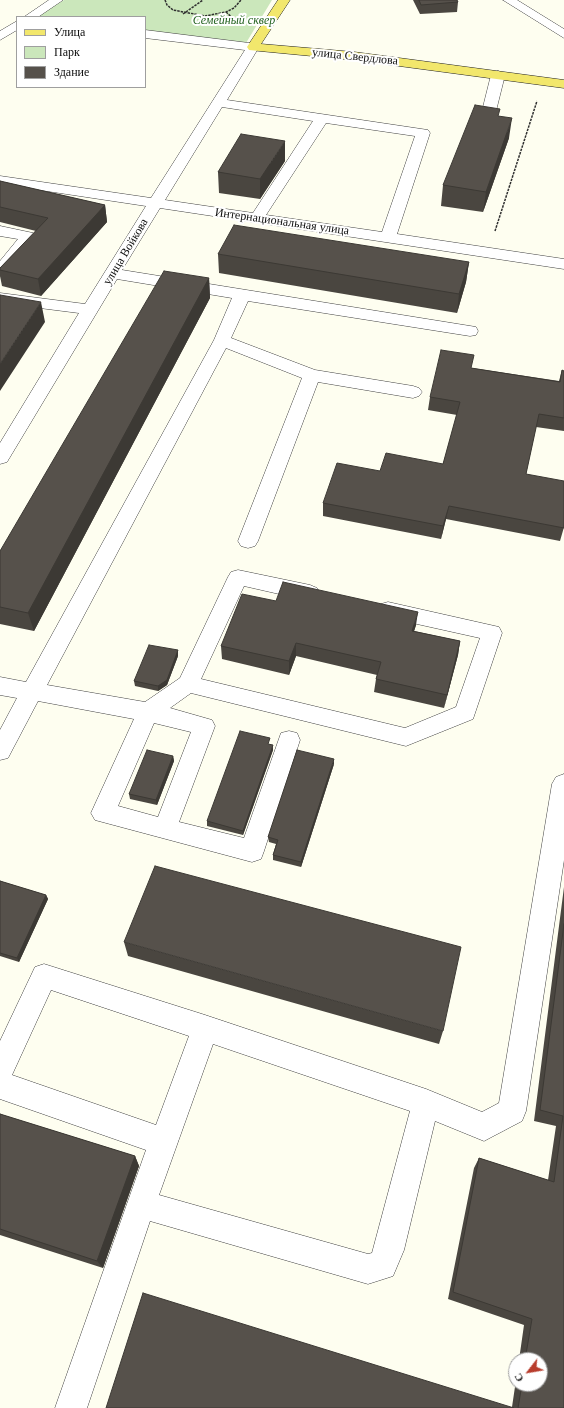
<!DOCTYPE html>
<meta charset="utf-8">
<style>
body{margin:0}
#map{position:relative;width:564px;height:1408px;overflow:hidden;background:#fefef0;font-family:Georgia,serif}
canvas{display:block}
.legend{position:absolute;left:16px;top:16px;width:130px;height:72px;box-sizing:border-box;background:#fff;border:1px solid #9f9f9f;margin:0;padding:5px 7px;list-style:none;font-size:12px;color:#0e0e0e}
.legend li{display:flex;align-items:center;gap:8px;height:20px}
.legend b{width:20px;border:1px solid #9f9f9f}
.north{position:absolute;left:508px;top:1352px;width:40px;height:40px;box-sizing:border-box;background:#fff;border:1px solid #9f9f9f;border-radius:50%;rotate:239deg;font-size:11px;font-weight:700;line-height:16px;text-align:center;color:#0e0e0e}
.north::after{content:'';display:block;margin:auto;width:14px;height:18px;background:#b83c2c;clip-path:polygon(50% 0,100% 100%,50% 72%,0 100%)}
</style>
<div id="map">
<canvas width="564" height="1408"></canvas>
<ul class="legend">
<li><b style="height:5px;background:#f2e76c"></b>Улица</li>
<li><b style="height:11px;background:#cbe7bb"></b>Парк</li>
<li><b style="height:11px;background:#56514b"></b>Здание</li>
</ul>
<div class="north">С</div>
</div>
<script>
const ctx = document.querySelector('canvas').getContext('2d');
ctx.lineJoin = 'round';
function fillPath(path, color) { ctx.fillStyle = color; ctx.fill(path, 'evenodd'); }
const shape = rows => new Path2D(rows.map(r => 'M' + r).join(''));
function stroke(path, color, width, dash) { ctx.strokeStyle = color; ctx.lineWidth = width; ctx.lineCap = dash ? 'butt' : 'round'; ctx.setLineDash(dash || []); ctx.stroke(path); }
function write(font, color, halo, rows, align = 'center') {
  ctx.font = font + ' Georgia,serif'; ctx.lineWidth = 4; ctx.setLineDash([]); ctx.textBaseline = 'middle'; ctx.strokeStyle = halo; ctx.fillStyle = color; for (const [text, x, y, turn = 0] of rows) {
    ctx.save(); ctx.translate(x, y); ctx.rotate((+turn || 0) * Math.PI / 180); ctx.textAlign = isNaN(turn) ? turn : align; if (halo) ctx.strokeText(text, 0, 0); ctx.fillText(text, 0, 0); ctx.restore();
  }
}
fillPath(shape([
 [64,0,272,0,246,43,145,31,145,17,37,17]
]), '#cbe7bb');
const minor = shape([
 [49,0,63,0,38,17,24,17,49,0],
 [503,0,517,0,564,29,564,38,503,0],
 [17,21,17,30,0,40,0,31,17,21],
 [145,30,257,44,259,47,227,100,428,130,430,133,397,234,564,259,564,269,160,208,122,270,470,326,476,327,478,331,476,335,470,336,248,301,231,338,315,370,413,386,419,388,422,392,419,396,413,398,318,382,258,541,255,546,248,548,241,546,238,541,302,378,226,348,47,685,145,702,180,678,228,577,231,572,238,570,310,585,317,588,320,593,317,598,310,601,244,586,201,679,405,728,456,707,480,638,381,616,378,610,381,604,388,602,499,627,502,633,473,719,406,746,191,693,170,708,212,720,215,726,179,822,244,838,281,733,289,731,297,733,300,740,264,851,261,859,252,862,95,820,91,813,134,719,38,701,8,758,0,760,0,730,17,698,0,695,0,677,26,682,214,340,232,298,117,279,7,462,0,464,0,443,79,313,0,303,0,293,85,304,146,206,0,184,0,176,151,198,245,50,145,38,145,30],
 [222,107,313,121,253,213,165,200,222,107],
 [326,123,415,136,382,232,266,215,326,123],
 [154,723,191,732,158,817,118,806,154,723],
 [498,71,505,75,495,115,493,118,483,118,481,115,491,75,498,71],
 [0,226,33,233,36,236,6,274,0,276,0,261,18,239,0,236,0,226],
 [564,774,564,860,526,1111,522,1121,484,1141,435,1121,404,1250,393,1276,368,1284,150,1221,87,1408,55,1408,146,1150,0,1099,0,1041,35,967,44,964,205,1015,426,1089,482,1112,499,1103,552,784,556,777,564,774],
 [51,990,189,1036,156,1125,12,1075,51,990],
 [213,1044,410,1111,372,1253,368,1254,159,1195,213,1044]
]);
const major = shape([
 [278,0,290,0,261,44,354,52,564,80,564,88,354,60,249,50,247,47,278,0]
]);
stroke(minor, '#414141', 1);
stroke(major, '#1f1f1f', 1);
stroke(shape([
 [165,0,167,5,173,10,205,16,226,12,234,8,241,0],
 [226,12,238,23],
 [183,14,203,0],
 [495,231,537,101]
]), '#303030', 1.5, [2.5, 1]);
fillPath(minor, '#fff');
fillPath(major, '#f2e76c');
fillPath(shape([
 [413,0,457,0,458,2,457,12,420,14],
 [499,116,509,138,483,212,441,206,443,185],
 [285,161,260,199,219,193,218,172],
 [0,181,105,205,107,222,41,296,2,286,0,276,0,268,36,231,0,222],
 [218,254,469,262,466,282,457,313,219,273],
 [209,278,210,298,34,631,0,624,0,551],
 [472,368,559,381,562,370,564,371,564,431,536,427,526,474,564,527,560,541,446,519,441,539,323,516,323,503,380,471,443,464,457,415,428,410,430,397],
 [276,601,416,625,414,631,460,641,458,655,444,708,374,692,376,679,377,675,296,656,289,675,222,659,221,646],
 [178,656,167,685,158,691,135,686,134,681],
 [270,744,273,750,243,835,207,826,207,821],
 [173,756,174,761,157,805,130,799,129,794],
 [334,764,301,867,273,860,273,855,276,844,269,842,268,837],
 [0,881,46,895,48,899,19,962,0,956],
 [564,887,564,1408,106,1408,512,1407,516,1380,516,1384,540,1384,540,1360,519,1360,524,1325,448,1299,474,1168,479,1158,548,1180,556,1126,534,1121],
 [124,942,443,1031,439,1044,128,956],
 [0,1114,135,1156,139,1166,103,1268,0,1235]
]), '#4a4640');
fillPath(shape([
 [512,118,509,138,483,212,486,192],
 [285,141,285,161,260,199,260,179],
 [105,205,107,222,41,296,38,279],
 [469,262,466,282,457,313,459,294],
 [209,278,210,298,34,631,28,613],
 [41,302,45,322,0,391,0,364],
 [449,506,446,519,441,539,443,526],
 [418,612,416,625,410,644,412,631],
 [460,641,458,655,444,708,447,695],
 [296,643,296,656,289,675,289,661],
 [178,650,178,656,167,685,158,691,158,686],
 [273,745,273,750,243,835,243,831],
 [173,756,174,761,157,805,156,800],
 [334,759,334,764,301,867,301,862],
 [46,895,48,899,19,962,17,958],
 [135,1156,139,1166,103,1268,97,1261]
]), '#3c3934');
const building = shape([
 [419,0,457,0,458,2,421,5,419,0],
 [475,105,500,109,498,116,512,118,486,192,443,185,475,105],
 [241,134,285,141,260,179,218,172,241,134],
 [0,181,105,205,38,279,0,270,0,268,48,218,0,207,0,181],
 [234,225,469,262,459,294,218,254,234,225],
 [164,271,209,278,28,613,0,607,0,551,164,271],
 [0,295,41,302,0,364,0,295],
 [441,350,474,355,471,368,560,382,562,370,564,371,564,418,539,414,526,474,564,481,564,528,449,506,443,526,323,503,337,463,380,471,386,453,443,464,460,402,430,397,441,350],
 [283,582,418,612,412,631,460,641,447,695,376,679,381,662,296,643,289,661,221,646,242,594,276,601,283,582],
 [149,645,178,650,167,680,158,686,134,681,149,645],
 [240,731,270,738,268,744,273,745,243,831,207,821,240,731],
 [147,750,173,756,156,800,129,794,147,750],
 [297,750,334,759,301,862,273,855,278,840,268,837,297,750],
 [155,866,461,947,443,1031,124,942,155,866],
 [0,881,46,895,17,958,0,953,0,881],
 [564,924,564,1408,518,1408,522,1384,540,1384,540,1360,525,1360,532,1319,453,1292,479,1158,554,1182,563,1116,540,1110,564,924],
 [0,1114,135,1156,97,1261,0,1229,0,1114],
 [143,1293,514,1408,106,1408,143,1293]
]);
fillPath(building, '#56514b');
stroke(building, '#3c3934', 1);
write('italic 12px', '#246321', '#fff', [
 ["Семейный сквер",234,21]
]);
write('12px', '#0e0e0e', '#fff', [
 ["улица Свердлова",355,57,6],
 ["Интернациональная улица",282,222,8],
 ["улица Войкова",126,252,-59]
]);
</script>
